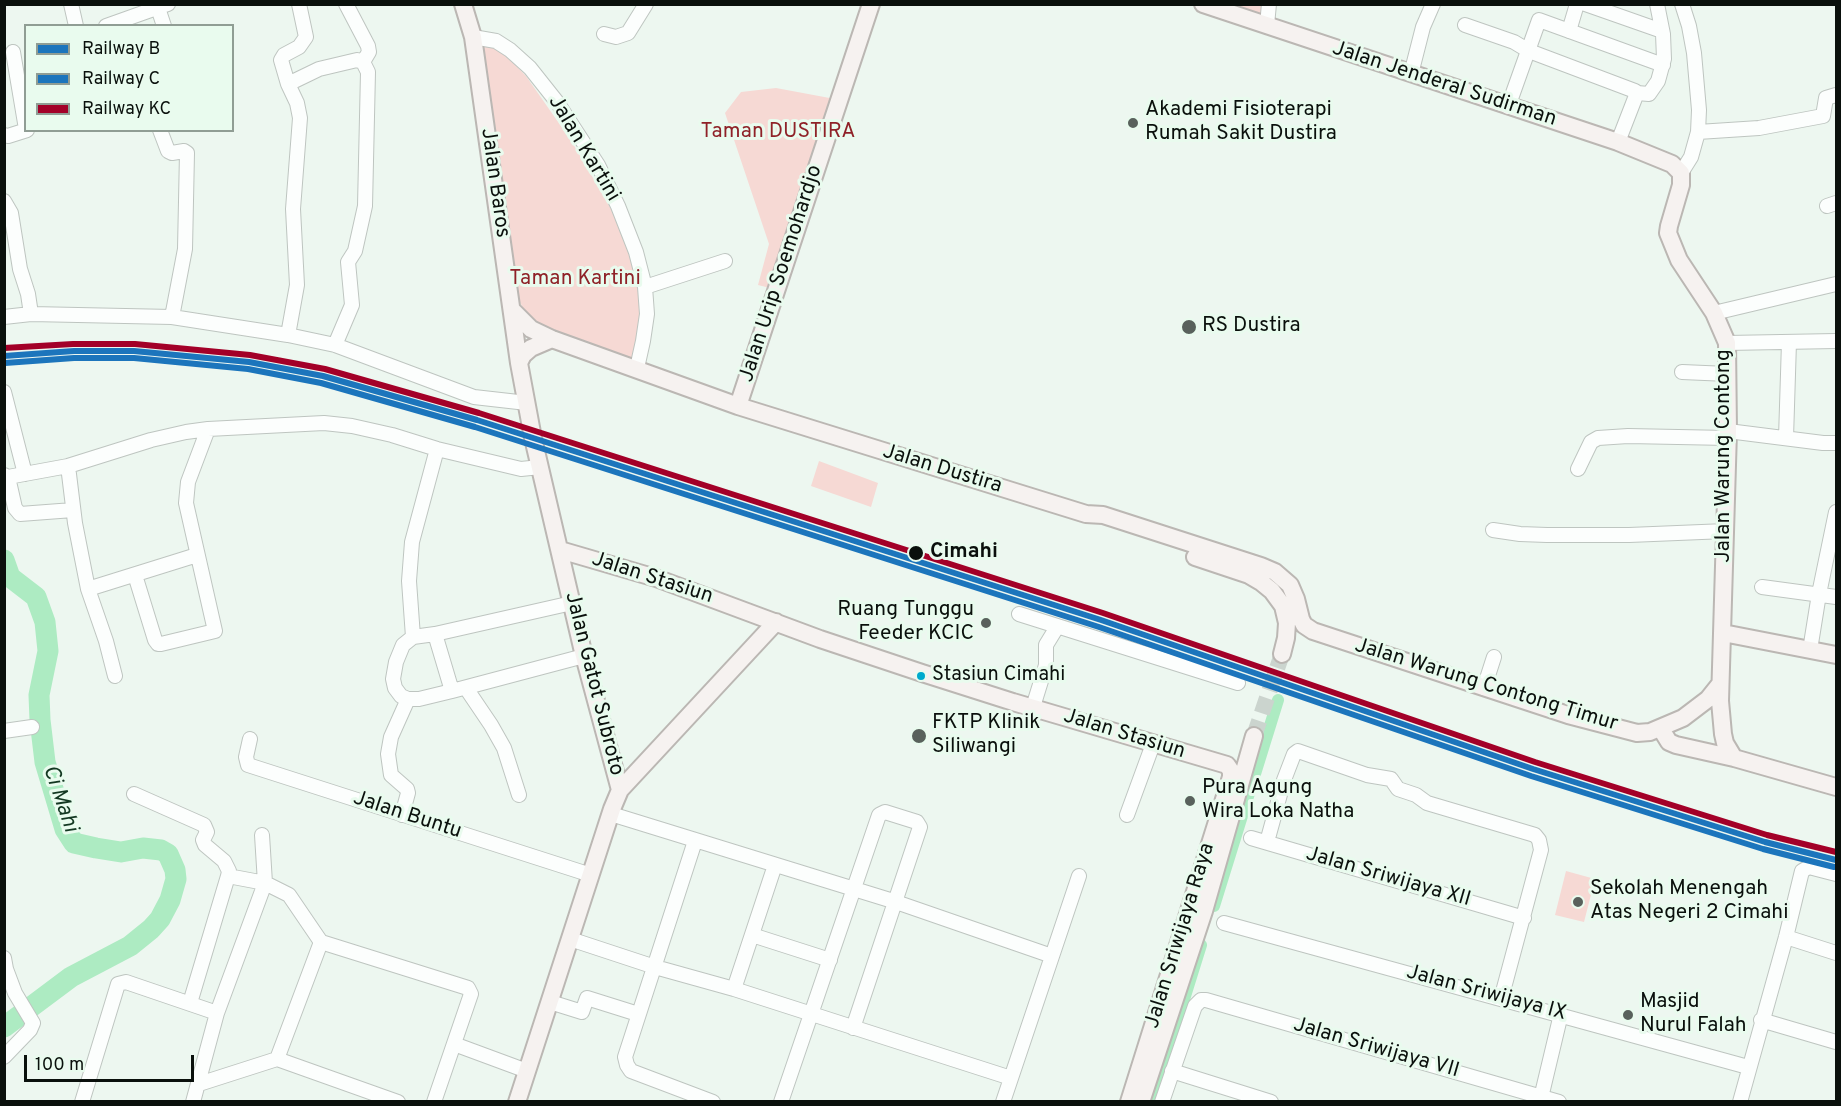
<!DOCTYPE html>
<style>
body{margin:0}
#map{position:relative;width:1841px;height:1106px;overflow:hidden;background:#edf7f0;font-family:Overpass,sans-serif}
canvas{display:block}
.frame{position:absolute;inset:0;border:6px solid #0a100c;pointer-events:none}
.legend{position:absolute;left:24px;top:24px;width:210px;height:108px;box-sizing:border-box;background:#e9fbee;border:2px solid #909d94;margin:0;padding:8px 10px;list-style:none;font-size:18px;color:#0a100c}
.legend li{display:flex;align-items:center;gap:12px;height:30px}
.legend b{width:30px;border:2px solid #909d94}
.scale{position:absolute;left:24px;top:1055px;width:170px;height:27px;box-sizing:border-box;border:3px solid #0a100c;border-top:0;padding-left:8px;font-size:18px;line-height:21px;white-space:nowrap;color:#0a100c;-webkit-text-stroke:4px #e9fbee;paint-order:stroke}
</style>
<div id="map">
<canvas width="1841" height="1106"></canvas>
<div class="frame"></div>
<ul class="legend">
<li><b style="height:8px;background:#1c75bc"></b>Railway B</li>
<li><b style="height:8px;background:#1c75bc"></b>Railway C</li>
<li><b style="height:8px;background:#a30028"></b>Railway KC</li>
</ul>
<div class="scale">100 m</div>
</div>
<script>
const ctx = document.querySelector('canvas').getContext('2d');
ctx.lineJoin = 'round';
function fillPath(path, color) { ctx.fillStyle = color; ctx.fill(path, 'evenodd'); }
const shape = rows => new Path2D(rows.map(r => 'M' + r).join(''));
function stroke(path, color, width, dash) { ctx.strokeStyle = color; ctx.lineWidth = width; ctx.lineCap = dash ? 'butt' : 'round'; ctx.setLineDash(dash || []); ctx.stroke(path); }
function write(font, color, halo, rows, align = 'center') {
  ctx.font = font + ' Overpass,sans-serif'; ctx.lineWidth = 6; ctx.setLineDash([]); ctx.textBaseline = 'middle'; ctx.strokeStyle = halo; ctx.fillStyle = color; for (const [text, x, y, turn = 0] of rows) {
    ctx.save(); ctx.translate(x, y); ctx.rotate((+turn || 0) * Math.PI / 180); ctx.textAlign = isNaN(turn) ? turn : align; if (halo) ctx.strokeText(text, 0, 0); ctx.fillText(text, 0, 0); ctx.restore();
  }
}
fillPath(shape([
 [1213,5,1263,5,1261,20],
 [480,42,504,53,526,76,572,142,614,214,629,253,641,295,643,319,631,360,530,323,519,300,507,233],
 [776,88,835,99,774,289,758,285,769,244,725,113,741,92],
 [819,461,878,483,871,507,811,486],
 [1566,871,1595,879,1584,922,1555,915]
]), '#f6d9d4');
stroke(shape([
 [1214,906,1278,700],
 [1152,1102,1201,945]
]), '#adebc2', 12);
stroke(shape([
 [4,560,10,577,36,597,45,622,48,651,39,695,40,720,45,762,65,829,74,843,96,848,121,852,143,848,161,850,168,854,175,870,176,879,170,900,160,919,151,929,130,946,71,977,4,1027]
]), '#adebc2', 21);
stroke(shape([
 [1254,736,1282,654]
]), '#cbd4ce', 16, [16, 8]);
const minor = shape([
 [71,4,76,26],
 [346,4,368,46,369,52,363,62],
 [1585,4,1662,31],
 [158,8,164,26],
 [1267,25,1269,4],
 [1465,25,1514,42,1529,51,1635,91,1637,93,1649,94,1658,81,1664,59,1663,34,1657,4],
 [106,26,168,4],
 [1569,31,1577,4],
 [604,34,616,37,628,33,646,4],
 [473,37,496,41,510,50,530,68,557,102,598,165,618,206,636,252,645,287,647,314,643,341,637,368],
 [13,52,26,129],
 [1411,74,1423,27,1433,4],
 [288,84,319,69,357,60,363,62,368,72,365,206,355,251,348,262,352,305,335,345],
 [1508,107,1539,20,1663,65],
 [160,130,168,151,172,153,184,151,187,153,185,249,172,317],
 [1698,132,1759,128,1823,116,1826,98,1836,95],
 [4,135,8,136,27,130],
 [1618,142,1637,93],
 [1681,173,1691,157,1698,132,1699,110,1694,53,1689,26,1682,4],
 [4,201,11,213,20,269,28,294,31,314],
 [1827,206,1836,203],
 [645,287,725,261],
 [1714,313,1836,284],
 [4,317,31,314,172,317,288,335,335,345,474,397,527,403],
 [288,335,297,285,293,209,300,118,297,103,288,84,281,60,284,55,299,47,306,37,299,4],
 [1727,343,1836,341],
 [1682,372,1728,374],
 [4,392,25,474],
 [1728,431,1823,443,1836,443],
 [1786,438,1789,342],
 [68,466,75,523,88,589,106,641,115,676],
 [1578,469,1591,442,1598,438,1628,436,1728,438],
 [4,475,8,477,68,466,151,440,186,432,208,429,324,423,352,426,392,435,437,449,521,469,540,467],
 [8,477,15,508,20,514,73,510],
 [1493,530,1520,534,1547,535,1629,535,1726,531],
 [135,575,155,640,158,644,161,644,215,631,186,503,188,482,208,429],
 [1762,587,1836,597],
 [88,589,197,555],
 [1019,614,1238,683],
 [435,634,572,603],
 [413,637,409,581,412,542,437,449],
 [1810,650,1819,594,1836,512],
 [466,688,491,725,504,748,519,795],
 [1484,688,1494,657],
 [452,691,419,699,408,699,401,696,395,688,393,679,396,662,403,645,413,637,435,634,452,691,584,656],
 [1033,707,1046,665,1046,645,1057,627],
 [4,731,32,727],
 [250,739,246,757,248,765,591,875],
 [134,794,204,825,207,832,203,840,205,845,224,861,229,871,228,876,265,883,289,895,321,942,468,988,471,994,434,1102],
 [611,814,893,901,1052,956],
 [402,815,408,793,407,789,391,775,388,754,391,737,408,699],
 [1127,815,1153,744],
 [1251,838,1524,918],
 [695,841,625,1057,627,1065,631,1071,713,1102],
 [1267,842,1284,780,1294,754,1298,751,1367,775,1391,779,1398,789,1416,795,1427,803,1535,835,1539,840,1541,850,1501,999],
 [1224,923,1748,1067],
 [752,935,830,960],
 [1786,937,1836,953],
 [570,939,655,967,734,989,1011,1078],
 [4,958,6,969,15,993,33,1023,30,1030,4,1057],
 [734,989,775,865],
 [550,1002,582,1012,587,998,638,1014],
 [190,1003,228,876],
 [1761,1020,1836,1042],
 [454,1044,527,1071],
 [277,1059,321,942],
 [1172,1071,1271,1102],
 [199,1084,277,1059,398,1102],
 [82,1102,118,984,126,982,217,1013],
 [193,1102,217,1013,265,883,262,835],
 [781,1102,879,815,885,812,917,822,920,827,853,1028],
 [1003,1102,1079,876],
 [1162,1102,1195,1006,1201,1000,1206,1000,1559,1102],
 [1540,1102,1561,1014],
 [1740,1102,1786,937,1802,871,1809,867,1836,874]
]);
const major = shape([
 [463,4,473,37,519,363,533,438,584,656,620,790],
 [1203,4,1618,142,1672,164,1681,173,1681,185,1669,226,1668,233,1679,260,1714,313,1727,343,1728,431,1720,701,1723,734,1725,743,1734,758],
 [513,311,531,329,552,339,738,406,1086,514,1103,515,1261,566,1275,572,1290,585,1296,599,1301,619,1304,625,1313,631,1568,715,1637,733,1650,732,1683,718,1708,699,1720,684],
 [519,363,523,355,531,348,552,339],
 [738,406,871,4],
 [560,550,656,578,820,639,922,673,1013,702,1227,765,1231,771,1231,777,1129,1102],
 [1195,557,1249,575,1261,582,1272,591,1283,606,1287,623,1286,638,1282,654],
 [1723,633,1836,655],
 [1661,729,1669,742,1676,745,1734,758,1836,787],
 [517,1102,612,809,620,790,776,622],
 [1141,1102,1204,911,1254,736]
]);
stroke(minor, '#bec5c0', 16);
stroke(major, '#bbb7b3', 20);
stroke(minor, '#fcfefd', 14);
stroke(major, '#f6f2f0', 16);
stroke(shape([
 [4,356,74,351,134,351,249,362,323,376,477,420,1101,620,1533,769,1765,842,1836,860]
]), '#1c75bc', 6);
stroke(shape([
 [5,363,74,358,134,358,248,369,321,383,475,427,1099,627,1531,776,1763,849,1834,867]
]), '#1c75bc', 6);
stroke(shape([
 [4,348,73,344,135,344,250,355,325,369,479,413,1103,613,1535,762,1767,835,1836,852]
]), '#a30028', 6);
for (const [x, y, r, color] of [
 [1133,123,6,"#59615c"],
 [1189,327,8,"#59615c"],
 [916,553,8,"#0a100c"],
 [986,623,6,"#59615c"],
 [921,676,5,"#00a9ce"],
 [919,736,8,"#59615c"],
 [1190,801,6,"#59615c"],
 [1578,902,6,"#59615c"],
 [1628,1015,6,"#59615c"]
]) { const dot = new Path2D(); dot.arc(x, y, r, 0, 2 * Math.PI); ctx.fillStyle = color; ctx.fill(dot); stroke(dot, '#e9fbee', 2); }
write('20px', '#0a100c', '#e9fbee', [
 ["Stasiun Cimahi",932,676]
], 'left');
write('21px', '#0a100c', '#e9fbee', [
 ["Jalan Jenderal Sudirman",1444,85,18],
 ["Jalan Kartini",583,149,59],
 ["Jalan Baros",494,183,82],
 ["Jalan Urip Soemohardjo",782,274,-72],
 ["Jalan Warung Contong",1725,456,-90],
 ["Jalan Dustira",942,470,17],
 ["Jalan Stasiun",652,579,18],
 ["Jalan Gatot Subroto",593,684,76],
 ["Jalan Warung Contong Timur",1486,686,17],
 ["Jalan Stasiun",1124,735,17],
 ["Jalan Buntu",407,816,18],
 ["Jalan Sriwijaya XII",1388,878,16],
 ["Jalan Sriwijaya Raya",1181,936,-73],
 ["Jalan Sriwijaya IX",1486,994,15],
 ["Jalan Sriwijaya VII",1376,1049,16]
]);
write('21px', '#0a100c', '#e9fbee', [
 ["Akademi Fisioterapi",1145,111],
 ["Rumah Sakit Dustira",1145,135],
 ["RS Dustira",1202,327],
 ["Ruang Tunggu",974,611,"right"],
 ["Feeder KCIC",974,635,"right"],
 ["FKTP Klinik",932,724],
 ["Siliwangi",932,748],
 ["Pura Agung",1202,789],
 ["Wira Loka Natha",1202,813],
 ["Sekolah Menengah",1590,890],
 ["Atas Negeri 2 Cimahi",1590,914],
 ["Masjid",1640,1003],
 ["Nurul Falah",1640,1027]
], 'left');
write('21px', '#8f2228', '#e9fbee', [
 ["Taman DUSTIRA",778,133],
 ["Taman Kartini",575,280]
]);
write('bold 21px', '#0a100c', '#e9fbee', [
 ["Cimahi",930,553]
], 'left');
write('italic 22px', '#133822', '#e9fbee', [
 ["Ci Mahi",59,799,71]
]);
</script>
